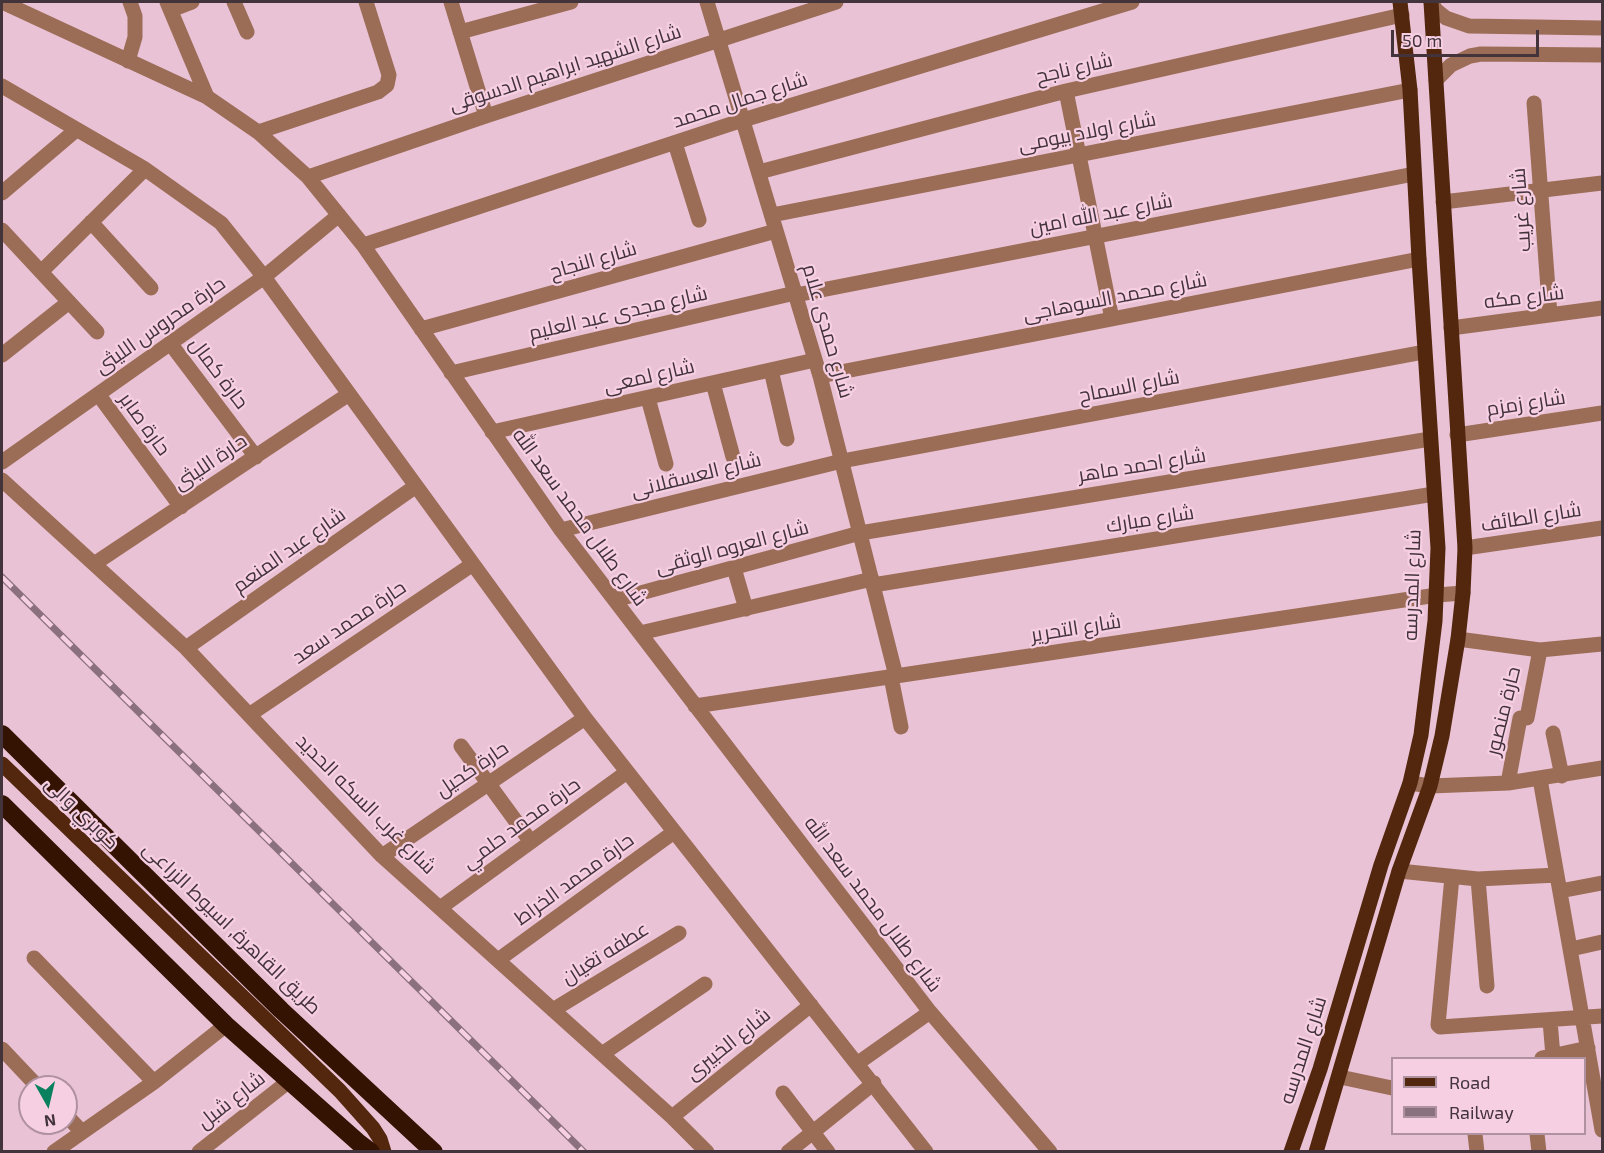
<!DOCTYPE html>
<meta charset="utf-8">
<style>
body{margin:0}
#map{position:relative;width:1604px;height:1153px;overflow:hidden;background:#eac2d6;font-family:"Exo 2",sans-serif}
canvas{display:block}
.frame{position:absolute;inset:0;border:3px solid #43333b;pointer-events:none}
.legend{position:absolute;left:1391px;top:1057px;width:195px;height:78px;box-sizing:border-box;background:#f7cfe3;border:2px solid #af91a0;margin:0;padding:8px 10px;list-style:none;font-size:18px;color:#43333b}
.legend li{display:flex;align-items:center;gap:12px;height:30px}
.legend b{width:30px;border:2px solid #af91a0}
.north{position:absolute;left:18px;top:1075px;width:60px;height:60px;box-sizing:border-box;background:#f7cfe3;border:2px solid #af91a0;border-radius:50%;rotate:172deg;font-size:16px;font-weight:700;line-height:24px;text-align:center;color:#43333b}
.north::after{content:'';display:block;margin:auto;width:21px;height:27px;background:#09815f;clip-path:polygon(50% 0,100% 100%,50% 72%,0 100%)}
.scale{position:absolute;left:1391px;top:30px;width:148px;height:27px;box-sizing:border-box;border:3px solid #43333b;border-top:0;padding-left:8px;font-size:18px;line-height:21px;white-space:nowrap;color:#43333b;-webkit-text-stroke:4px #f7cfe3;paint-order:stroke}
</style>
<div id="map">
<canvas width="1604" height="1153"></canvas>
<div class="frame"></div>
<ul class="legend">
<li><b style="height:8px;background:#53260e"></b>Road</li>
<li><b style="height:8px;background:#8b717e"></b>Railway</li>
</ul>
<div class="north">N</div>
<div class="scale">50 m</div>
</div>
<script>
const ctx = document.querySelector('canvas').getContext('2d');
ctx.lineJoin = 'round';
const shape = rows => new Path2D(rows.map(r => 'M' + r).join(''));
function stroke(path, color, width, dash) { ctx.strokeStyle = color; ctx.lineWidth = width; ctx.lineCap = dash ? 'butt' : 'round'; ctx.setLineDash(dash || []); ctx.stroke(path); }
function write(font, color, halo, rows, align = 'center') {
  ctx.font = font + ' "Exo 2",Cairo,sans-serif'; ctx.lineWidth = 4.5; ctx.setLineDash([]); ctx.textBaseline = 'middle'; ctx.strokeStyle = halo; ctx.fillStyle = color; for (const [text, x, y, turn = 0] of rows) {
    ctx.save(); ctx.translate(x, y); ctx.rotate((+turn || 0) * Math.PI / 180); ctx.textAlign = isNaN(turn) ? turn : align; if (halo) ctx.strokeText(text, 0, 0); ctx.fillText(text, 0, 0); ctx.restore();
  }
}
stroke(shape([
 [2,2,207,97,258,132,308,177,363,245,561,530,930,1012,1050,1152],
 [167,2,207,97],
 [234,2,247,32],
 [451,2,486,116],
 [707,2,820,376,896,676],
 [1431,2,1436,10,1446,18,1469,26,1602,28],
 [171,10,192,2],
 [460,32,571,2],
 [128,61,135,37,135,16,130,2],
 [1436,80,1451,65,1470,56,1481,54,1602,55],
 [2,86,145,169,221,223,264,277,585,718,926,1152],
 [1066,91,1112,319],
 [1534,103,1550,315],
 [258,132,378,92,387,85,389,75,366,2],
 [675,143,699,220],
 [759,172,1066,91,1402,15],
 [308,177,486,116,836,2],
 [2,193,76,130],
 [1443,202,1602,183],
 [772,215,1410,90],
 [91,222,151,288],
 [2,230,97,332],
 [363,245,743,120,1132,2],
 [41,272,145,169],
 [796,295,1414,174],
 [1451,328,1602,308],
 [421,329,776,231],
 [170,343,256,457],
 [2,355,69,302],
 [771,370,787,439],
 [451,373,795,293],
 [820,376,1419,259],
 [713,383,733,457],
 [98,394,181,507],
 [648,398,666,464],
 [492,432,815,360],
 [1457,435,1602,413],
 [2,462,264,277,339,215],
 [2,480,186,648,382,856,672,1117,707,1152],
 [561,530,842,461,1424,352],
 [1465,548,1602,528],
 [94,564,349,394],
 [734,568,746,609],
 [873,585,1434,494],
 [615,600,860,533,1430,439],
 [640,633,872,579],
 [1458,639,1540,650,1602,644],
 [186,648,416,486],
 [891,677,901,727],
 [695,706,1437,595,1463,593],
 [249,715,473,564],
 [1553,733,1562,776],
 [461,746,531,842],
 [1540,779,1602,1130],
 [1410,783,1430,786,1508,783,1602,768],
 [1508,783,1520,718,1527,718,1540,650],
 [382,856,585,718],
 [1399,871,1478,879,1557,875],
 [1452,877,1438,1025,1440,1027,1602,1016],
 [1478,879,1487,986],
 [1560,891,1602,883],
 [440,908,627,772],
 [1571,949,1602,942],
 [34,958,154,1082],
 [498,960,674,832],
 [553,1010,679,933],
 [1550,1021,1553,1056],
 [2,1049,38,1087],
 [602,1054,705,984],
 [1542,1058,1588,1048],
 [858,1063,930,1012],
 [1340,1077,1392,1088],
 [783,1093,828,1152],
 [66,1115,82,1132],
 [672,1117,811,1005],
 [1475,1134,1477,1152],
 [1537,1134,1539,1152],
 [54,1152,154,1082,226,1025],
 [199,1152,289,1081],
 [788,1152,874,1083]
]), '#9b6d57', 15);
stroke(shape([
 [2,764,340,1091,373,1128,380,1139,384,1152],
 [1291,1152,1320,1069,1381,865,1410,783,1421,735,1435,621,1438,548,1419,259,1410,90,1400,2],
 [1316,1152,1399,871,1430,786,1442,736,1458,639,1463,593,1465,548,1431,2]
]), '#53260e', 15);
stroke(shape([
 [2,734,281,1010,434,1152],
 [2,804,226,1025,359,1143,371,1152]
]), '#341303', 18);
const rail = shape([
 [2,577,584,1152]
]);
stroke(rail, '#8b717e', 7);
stroke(rail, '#f7cfe3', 4.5, [14]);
write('20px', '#43333b', '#f7cfe3', [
 ["شارع الشهيد ابراهيم الدسوقى",565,68,-18],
 ["شارع ناجح",1074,68,-13],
 ["شارع جمال محمد",740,100,-18],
 ["شارع اولاد بيومى",1087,132,-11],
 ["شارع غريب",1521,210,-94],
 ["شارع عبد الله امين",1101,214,-11],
 ["شارع النجاح",593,260,-16],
 ["شارع محمد السوهاجى",1115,297,-11],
 ["شارع مكه",1524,297,-7],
 ["شارع مجدى عبد العليم",618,313,-13],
 ["حارة محروس الليثى",160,325,-35],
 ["شارع حمدى علام",828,331,74],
 ["حارة كمال",219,373,53],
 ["شارع لمعى",649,376,-13],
 ["شارع السماح",1129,386,-11],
 ["شارع زمزم",1526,403,-9],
 ["حارة صابر",145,424,54],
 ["حارة الليثى",210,462,-34],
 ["شارع احمد ماهر",1142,465,-9],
 ["شارع العسقلانى",696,475,-14],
 ["شارع طلال محمد سعد الله",580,517,54],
 ["شارع الطائف",1531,517,-9],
 ["شارع مبارك",1150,519,-9],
 ["شارع العروه الوثقى",732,547,-15],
 ["شارع عبد المنعم",289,550,-35],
 ["شارع المدرسه",1412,585,-88],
 ["حارة محمد سعد",349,622,-34],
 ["شارع التحرير",1076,628,-9],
 ["حارة منصور",1503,711,-76],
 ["حارة كحيل",472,769,-34],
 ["شارع غرب السكه الحديد",366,804,45],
 ["كوبري والى",82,813,44],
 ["حارة محمد حلمي",521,823,-36],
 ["حارة محمد الخراط",574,879,-36],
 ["شارع طلال محمد سعد الله",873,904,53],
 ["طريق القاهرة, اسيوط الزراعى",232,928,44],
 ["عطفه تغيان",605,953,-32],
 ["شارع الخبيرى",728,1044,-39],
 ["شارع المدرسه",1303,1050,-72],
 ["شارع شبل",231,1100,-38]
]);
</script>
